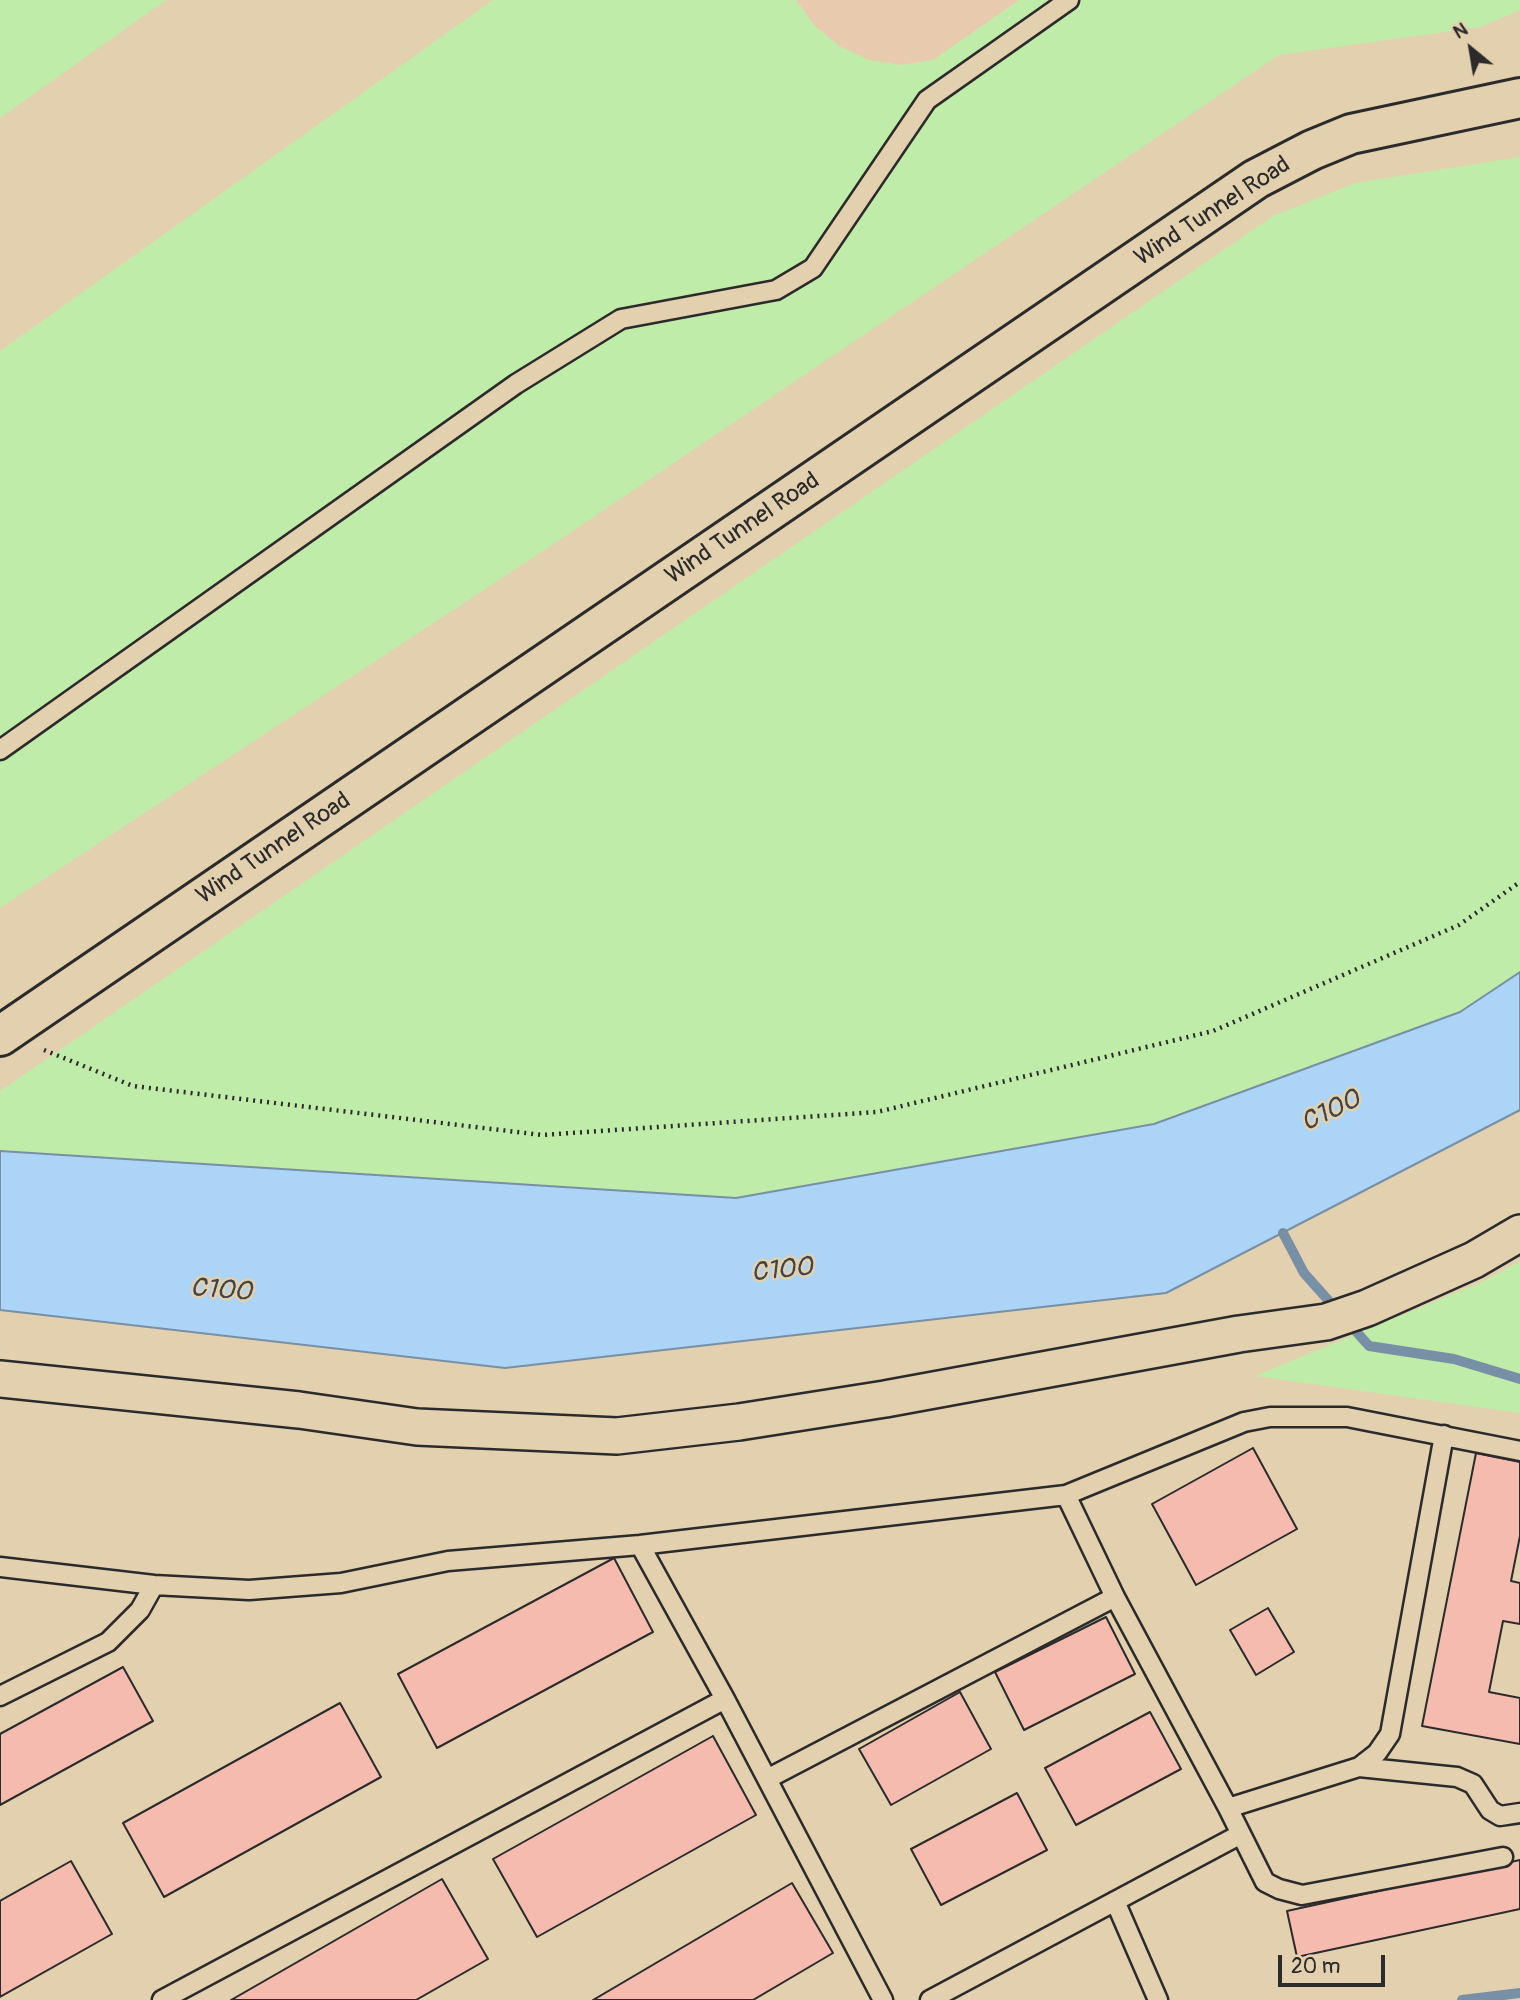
<!DOCTYPE html>
<style>
body{margin:0}
#map{position:relative;width:1520px;height:2000px;overflow:hidden;background:#e3d0ae;font-family:Pangolin,sans-serif}
canvas{display:block}
.north{position:absolute;left:1436px;top:14px;width:70px;height:70px;-webkit-text-stroke:5px #e3d0ae;paint-order:stroke;rotate:330deg;font-size:19px;font-weight:700;line-height:28px;text-align:center;color:#2b2b2b}
.north::after{content:'';display:block;margin:auto;width:24px;height:32px;background:#2b2b2b;clip-path:polygon(50% 0,100% 100%,50% 72%,0 100%)}
.scale{position:absolute;left:1278px;top:1955px;width:107px;height:32px;box-sizing:border-box;border:4px solid #2b2b2b;border-top:0;padding-left:9px;font-size:21px;line-height:24px;white-space:nowrap;color:#2b2b2b;-webkit-text-stroke:5px #e3d0ae;paint-order:stroke}
</style>
<div id="map">
<canvas width="1520" height="2000"></canvas>
<div class="north">N</div>
<div class="scale">20 m</div>
</div>
<script>
const ctx = document.querySelector('canvas').getContext('2d');
ctx.lineJoin = 'round';
function fillPath(path, color) { ctx.fillStyle = color; ctx.fill(path, 'evenodd'); }
const shape = rows => new Path2D(rows.map(r => 'M' + r).join(''));
function stroke(path, color, width, dash) { ctx.strokeStyle = color; ctx.lineWidth = width; ctx.lineCap = dash ? 'butt' : 'round'; ctx.setLineDash(dash || []); ctx.stroke(path); }
function write(font, color, halo, rows, align = 'center') {
  ctx.font = font + ' Pangolin,sans-serif'; ctx.lineWidth = 5; ctx.setLineDash([]); ctx.textBaseline = 'middle'; ctx.strokeStyle = halo; ctx.fillStyle = color; for (const [text, x, y, turn = 0] of rows) {
    ctx.save(); ctx.translate(x, y); ctx.rotate((+turn || 0) * Math.PI / 180); ctx.textAlign = isNaN(turn) ? turn : align; if (halo) ctx.strokeText(text, 0, 0); ctx.fillText(text, 0, 0); ctx.restore();
  }
}
fillPath(shape([
 [796,0,1019,0,933,60,901,65,869,60,839,46,815,26]
]), '#e8caae');
fillPath(shape([
 [0,0,166,0,0,118],
 [493,0,796,0,815,26,839,46,869,60,901,65,933,60,1019,0,1520,0,1520,10,1481,27,1279,55,549,547,0,908,0,351],
 [1520,157,1520,972,1460,1012,1154,1124,736,1198,0,1151,0,1091,1273,216,1355,183],
 [1520,1261,1520,1413,1255,1376,1484,1281]
]), '#c0eca9');
const water = shape([
 [1520,972,1520,1110,1166,1293,505,1368,0,1310,0,1151,736,1198,1154,1124,1460,1012,1520,972]
]);
fillPath(water, '#acd4f6');
stroke(water, '#7890a5', 2);
stroke(shape([
 [1283,1233,1304,1273,1369,1346,1454,1359,1520,1379],
 [1462,2000,1520,1993]
]), '#7890a5', 10);
const building = shape([
 [1253,1448,1297,1529,1196,1585,1152,1504,1253,1448],
 [1476,1453,1520,1462,1520,1536,1511,1581,1520,1583,1520,1624,1503,1621,1489,1692,1520,1698,1520,1744,1422,1726,1476,1453],
 [614,1558,653,1632,437,1748,398,1674,614,1558],
 [1268,1608,1294,1652,1256,1675,1230,1630,1268,1608],
 [1106,1617,1135,1674,1024,1730,995,1672,1106,1617],
 [123,1667,153,1721,0,1805,0,1734,123,1667],
 [960,1692,991,1749,891,1805,859,1749,960,1692],
 [340,1703,381,1777,164,1897,123,1823,340,1703],
 [1150,1712,1181,1769,1076,1825,1045,1768,1150,1712],
 [713,1736,756,1815,537,1937,493,1859,713,1736],
 [1017,1793,1047,1850,941,1905,911,1849,1017,1793],
 [1520,1860,1520,1909,1297,1957,1287,1911,1520,1860],
 [71,1861,112,1934,0,1997,0,1901,71,1861],
 [442,1879,488,1959,416,2000,231,2000,442,1879],
 [792,1883,833,1953,753,2000,593,2000,792,1883]
]);
fillPath(building, '#f5bbaf');
stroke(building, '#2b2b2b', 2);
const service = shape([
 [0,750,516,384,621,319,776,290,813,268,927,100,1069,0],
 [1066,1495,1115,1597,1228,1808,1265,1882,1279,1889,1302,1895,1503,1857],
 [640,1545,725,1699,883,2000],
 [0,1567,154,1585,249,1590,341,1583,448,1561,640,1545,1066,1495,1244,1422,1270,1417,1347,1417,1520,1451],
 [0,1696,108,1642,140,1610,154,1585],
 [1359,1767,1457,1777,1473,1784,1490,1810,1500,1816,1520,1813],
 [767,1779,1115,1597],
 [1228,1808,1359,1767,1377,1753,1390,1734,1444,1435],
 [1115,1901,1158,2000],
 [162,2000,725,1699],
 [930,2000,1241,1834]
]);
const minor = shape([
 [0,1379,299,1410,417,1427,617,1436,739,1422,885,1399,1239,1334,1326,1322,1367,1308,1474,1260,1520,1233]
]);
const tertiary = shape([
 [0,1036,1256,179,1312,150,1351,134,1520,98]
]);
stroke(service, '#2b2b2b', 23);
stroke(minor, '#2b2b2b', 40);
stroke(tertiary, '#2b2b2b', 44);
stroke(shape([
 [44,1050,133,1086,542,1135,877,1112,1213,1031,1459,925,1520,882]
]), '#2b2b2b', 4.5, [2, 5]);
stroke(service, '#e3d0ae', 18);
stroke(minor, '#e3d0ae', 35);
stroke(tertiary, '#e3d0ae', 38);
write('24px', '#2b2b2b', '#e3d0ae', [
 ["Wind Tunnel Road",1213,212,-33],
 ["Wind Tunnel Road",743,529,-34],
 ["Wind Tunnel Road",274,849,-34]
]);
write('italic 26px', '#3e4449', '#e3d0ae', [
 ["C100",1331,1112,-26],
 ["C100",782,1271,-6],
 ["C100",221,1291,4]
]);
</script>
